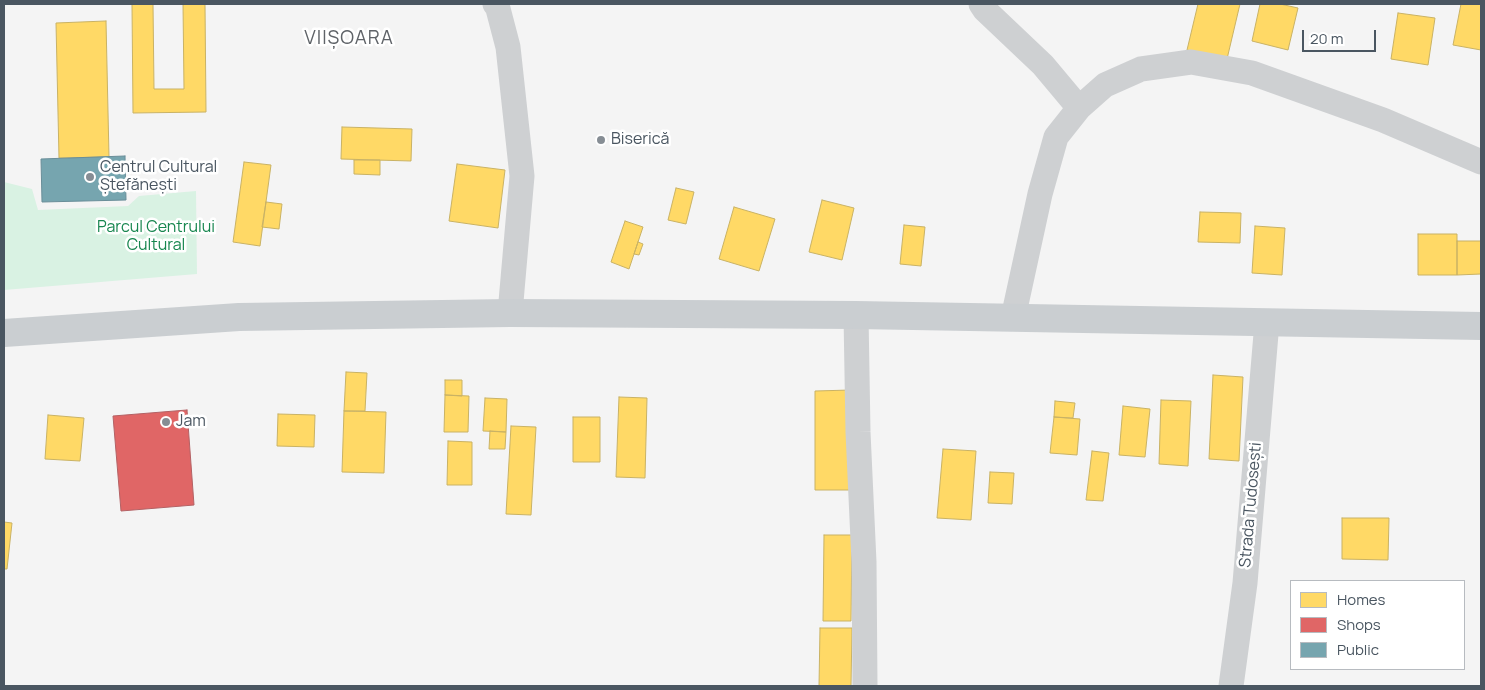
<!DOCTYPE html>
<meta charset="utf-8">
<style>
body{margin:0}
#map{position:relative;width:1485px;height:690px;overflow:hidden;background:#f4f4f4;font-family:Manrope,sans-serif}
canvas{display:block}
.frame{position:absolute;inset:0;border:5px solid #4a5661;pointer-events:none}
.legend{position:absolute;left:1290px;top:580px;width:175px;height:90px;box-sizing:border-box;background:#fff;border:1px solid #b7bbc0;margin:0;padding:6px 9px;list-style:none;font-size:15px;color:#4a5661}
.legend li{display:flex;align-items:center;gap:10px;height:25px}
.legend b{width:25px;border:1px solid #b7bbc0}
.scale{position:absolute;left:1302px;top:30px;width:74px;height:22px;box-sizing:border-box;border:2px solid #4a5661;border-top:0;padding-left:6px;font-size:15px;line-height:18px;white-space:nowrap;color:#4a5661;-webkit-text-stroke:4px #fff;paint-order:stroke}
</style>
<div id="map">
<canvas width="1485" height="690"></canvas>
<div class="frame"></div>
<ul class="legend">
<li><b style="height:14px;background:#ffd966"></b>Homes</li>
<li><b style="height:14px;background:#e06666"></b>Shops</li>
<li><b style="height:14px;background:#76a5af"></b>Public</li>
</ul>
<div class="scale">20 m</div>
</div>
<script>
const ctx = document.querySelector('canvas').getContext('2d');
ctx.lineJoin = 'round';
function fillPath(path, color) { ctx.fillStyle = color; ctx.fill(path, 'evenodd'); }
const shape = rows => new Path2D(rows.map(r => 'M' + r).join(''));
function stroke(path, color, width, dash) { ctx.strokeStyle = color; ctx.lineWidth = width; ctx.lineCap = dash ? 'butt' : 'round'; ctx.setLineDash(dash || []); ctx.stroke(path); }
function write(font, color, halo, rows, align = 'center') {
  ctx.font = font + ' Manrope,sans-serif'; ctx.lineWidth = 5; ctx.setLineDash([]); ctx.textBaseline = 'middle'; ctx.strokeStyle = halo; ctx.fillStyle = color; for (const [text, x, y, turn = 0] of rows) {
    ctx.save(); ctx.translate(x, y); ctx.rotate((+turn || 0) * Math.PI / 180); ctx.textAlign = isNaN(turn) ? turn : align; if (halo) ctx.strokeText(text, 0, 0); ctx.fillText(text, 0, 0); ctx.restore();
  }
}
fillPath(shape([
 [4,182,32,189,38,210,128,206,139,196,196,191,197,274,4,290]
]), '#d9f2e3');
const homes = shape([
 [132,4,153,4,154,89,184,89,183,4,205,4,206,112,133,113,132,4],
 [1198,4,1240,4,1227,59,1187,50,1198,4],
 [1260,4,1280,4,1298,8,1288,50,1252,41,1260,4],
 [1461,4,1481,4,1481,50,1453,45,1461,4],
 [1398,13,1435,18,1428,65,1391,59,1398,13],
 [106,21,109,157,59,158,56,23,106,21],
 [342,127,412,129,411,161,341,159,342,127],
 [354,160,380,160,380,175,354,174,354,160],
 [244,162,271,165,260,246,233,242,244,162],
 [457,164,505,170,498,228,449,221,457,164],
 [676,188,694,192,686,224,668,220,676,188],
 [822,200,854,208,842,260,809,252,822,200],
 [266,202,282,204,279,229,262,227,266,202],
 [734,207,775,219,759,271,719,259,734,207],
 [1200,212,1241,213,1240,243,1198,242,1200,212],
 [625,221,643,227,629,269,611,262,625,221],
 [904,225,925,227,921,266,900,264,904,225],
 [1255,226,1285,228,1282,275,1252,273,1255,226],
 [1418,234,1457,234,1457,275,1418,275,1418,234],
 [1457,241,1481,241,1481,274,1457,275,1457,241],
 [638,242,643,244,639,255,634,254,638,242],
 [346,372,367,373,365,411,344,411,346,372],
 [1213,375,1243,377,1239,461,1209,459,1213,375],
 [445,380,462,380,462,396,445,395,445,380],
 [851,390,850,490,815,490,815,391,851,390],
 [445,395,469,396,468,432,444,432,445,395],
 [619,397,647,398,645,478,616,477,619,397],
 [485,398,507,399,506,432,483,431,485,398],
 [1161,400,1191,401,1188,466,1159,464,1161,400],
 [1055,401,1075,403,1073,418,1054,417,1055,401],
 [1123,406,1150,409,1145,457,1119,455,1123,406],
 [344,411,386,412,384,473,342,472,344,411],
 [278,414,315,415,314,447,277,446,278,414],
 [48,415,84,418,80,461,45,459,48,415],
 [573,417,600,417,600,462,573,462,573,417],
 [1054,417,1080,419,1077,455,1050,453,1054,417],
 [511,426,536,427,531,515,506,514,511,426],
 [490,431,506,432,505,449,489,449,490,431],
 [448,441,472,442,472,485,447,485,448,441],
 [943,449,976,451,971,520,937,518,943,449],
 [1092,451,1109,453,1103,501,1086,500,1092,451],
 [990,472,1014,473,1012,504,988,503,990,472],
 [1342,518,1389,518,1388,560,1342,559,1342,518],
 [4,522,12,523,7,569,4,569,4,522],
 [824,535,852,535,851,621,823,621,824,535],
 [820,628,852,628,851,686,819,686,820,628]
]);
fillPath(homes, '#ffd966');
stroke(homes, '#c9b264', 1);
const shops = shape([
 [187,410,194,505,121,511,113,416,187,410]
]);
fillPath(shops, '#e06666');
stroke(shops, '#b36164', 1);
const public = shape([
 [125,156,126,200,42,202,41,159,125,156]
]);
fillPath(public, '#76a5af');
stroke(public, '#698d98', 1);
stroke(shape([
 [495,4,497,5,508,47,522,176,510,313],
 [981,4,985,10,1043,65,1079,108],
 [856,315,858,432,864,562,865,686],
 [1013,318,1040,194,1056,137,1079,108,1105,85,1141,69,1191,62,1252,73,1383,120,1481,162],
 [1231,686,1245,583,1267,322]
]), '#ced0d2', 25);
stroke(shape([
 [4,333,239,317,510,313,856,315,1481,326]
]), '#caced1', 28);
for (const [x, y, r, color] of [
 [601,140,5,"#868d94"],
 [90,177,5,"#868d94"],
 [166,422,5,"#868d94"]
]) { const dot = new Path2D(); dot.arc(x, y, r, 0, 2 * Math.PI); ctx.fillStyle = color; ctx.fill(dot); stroke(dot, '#fff', 2); }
write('16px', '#4a5661', '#fff', [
 ["Biserică",611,140],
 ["Centrul Cultural",100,168],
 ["Ștefănești",100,186],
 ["Jam",176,422]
], 'left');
write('16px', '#17864f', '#fff', [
 ["Parcul Centrului",156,228],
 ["Cultural",156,246]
]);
write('16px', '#4a5661', '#fff', [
 ["Strada Tudosești",1251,505,-85]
]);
ctx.letterSpacing = '1px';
write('19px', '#5f6368', '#fff', [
 ["VIIȘOARA",349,39]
]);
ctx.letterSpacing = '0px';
</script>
